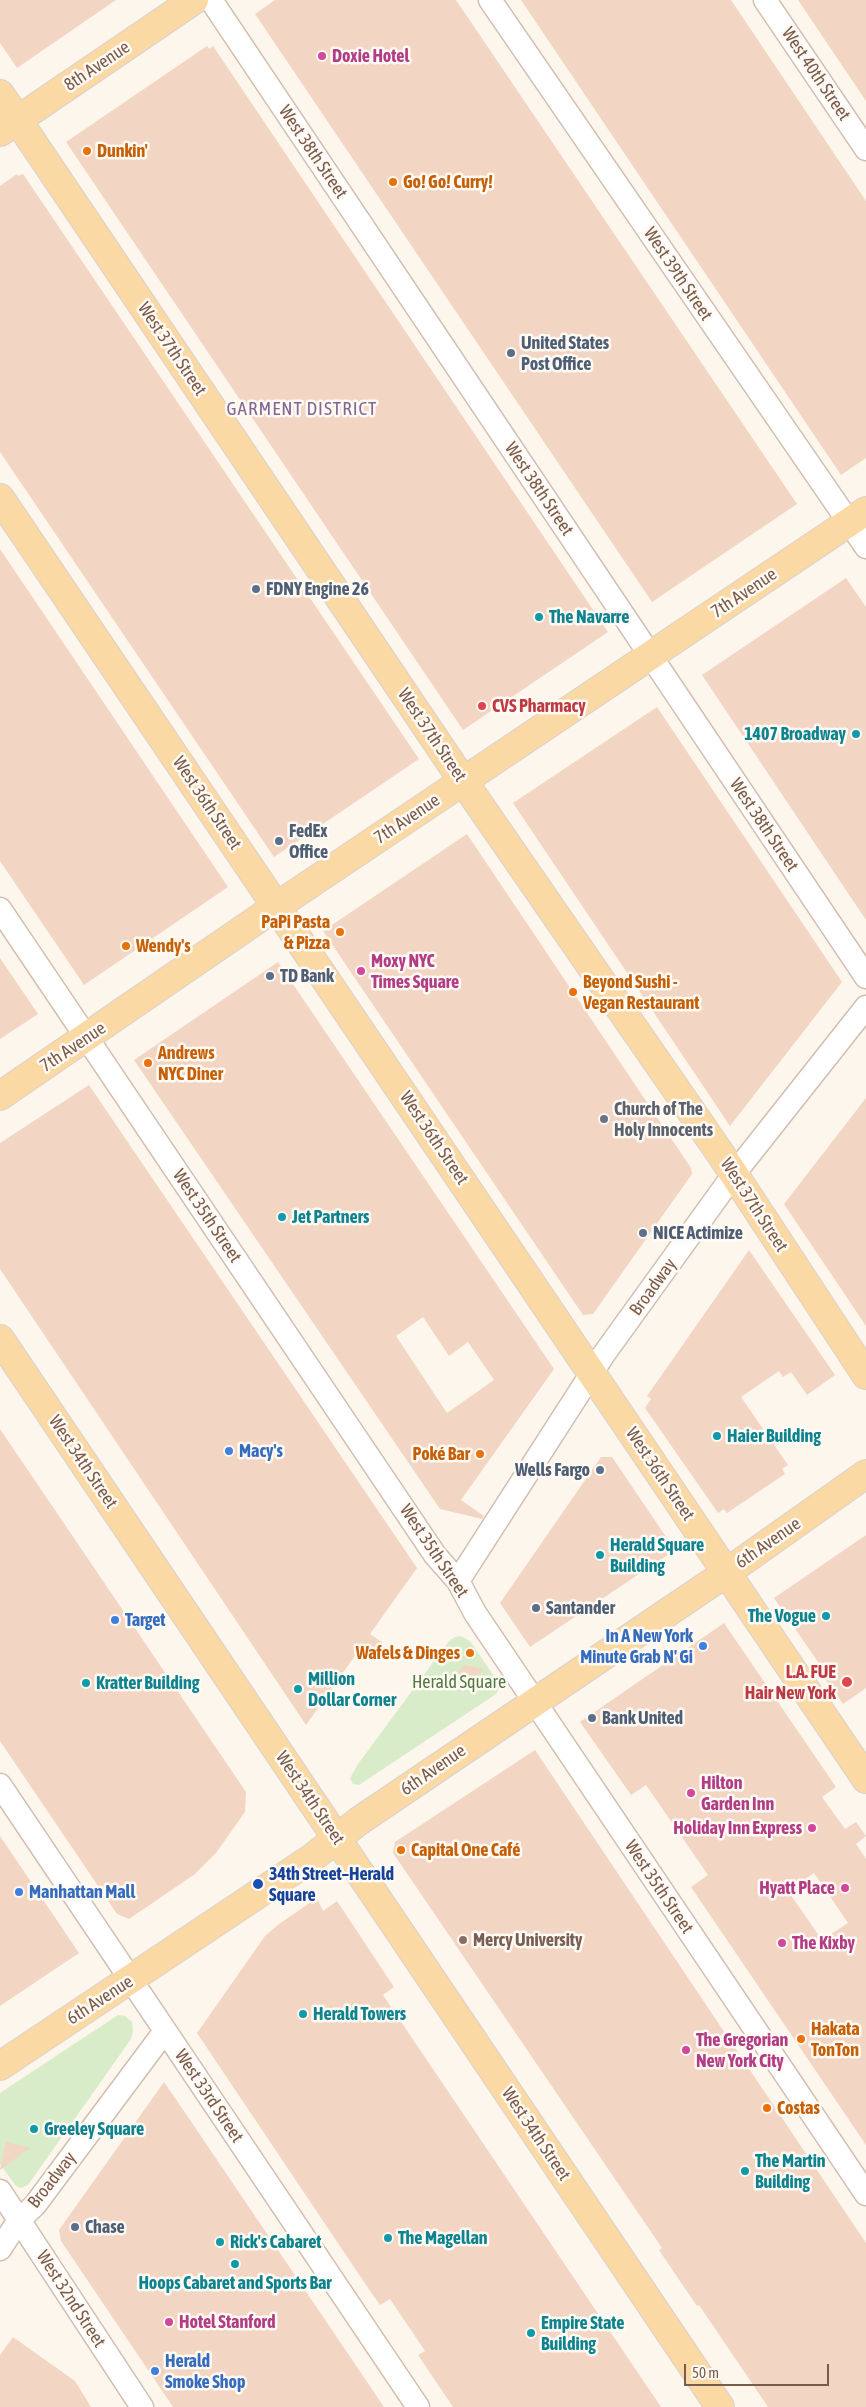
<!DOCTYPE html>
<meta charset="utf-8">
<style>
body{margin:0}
#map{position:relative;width:866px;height:2407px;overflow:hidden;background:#fdf6ec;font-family:"Asap Condensed",sans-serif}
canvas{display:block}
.scale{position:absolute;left:684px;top:2364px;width:145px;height:22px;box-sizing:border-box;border:2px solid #7a5c4d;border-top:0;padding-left:6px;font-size:15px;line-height:18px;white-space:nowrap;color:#7a5c4d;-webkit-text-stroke:4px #fffaf3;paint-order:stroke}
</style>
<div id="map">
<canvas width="866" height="2407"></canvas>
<div class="scale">50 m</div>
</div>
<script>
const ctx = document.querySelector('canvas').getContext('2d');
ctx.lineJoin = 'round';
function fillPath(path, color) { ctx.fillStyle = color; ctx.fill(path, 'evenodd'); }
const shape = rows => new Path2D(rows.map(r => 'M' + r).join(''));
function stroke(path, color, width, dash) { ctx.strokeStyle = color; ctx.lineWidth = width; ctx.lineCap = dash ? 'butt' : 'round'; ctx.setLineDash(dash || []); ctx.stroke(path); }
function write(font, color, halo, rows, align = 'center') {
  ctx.font = font + ' "Asap Condensed",sans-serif'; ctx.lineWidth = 5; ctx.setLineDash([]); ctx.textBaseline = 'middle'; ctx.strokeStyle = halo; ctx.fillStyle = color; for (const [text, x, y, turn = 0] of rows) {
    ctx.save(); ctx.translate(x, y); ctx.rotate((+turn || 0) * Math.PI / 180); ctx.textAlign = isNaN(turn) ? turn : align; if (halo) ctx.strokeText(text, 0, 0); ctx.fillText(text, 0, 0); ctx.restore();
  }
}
fillPath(shape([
 [461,1636,470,1641,498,1682,499,1689,496,1694,359,1785,353,1784,350,1778,358,1764,449,1641,455,1637],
 [118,2015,125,2016,132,2022,133,2031,131,2039,28,2185,21,2188,16,2186,0,2164,0,2093]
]), '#d8ecc9');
fillPath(shape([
 [0,0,116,0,17,68,0,43],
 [275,0,456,0,797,504,652,602,255,14],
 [521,0,731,0,866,201,866,458,841,475],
 [798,0,866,0,866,101,833,52],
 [207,46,209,49,213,46,608,632,463,730,66,142],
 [17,174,18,176,23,174,419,759,274,857,0,452,0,186],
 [0,549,228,887,84,985,0,861],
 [846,578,866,607,866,920,702,675],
 [657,707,842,982,730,1126,513,803],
 [467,834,691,1168,692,1174,593,1314,583,1315,323,931],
 [0,958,38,1014,0,1039],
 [278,962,554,1369,461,1500,484,1516,482,1519,440,1509,134,1060],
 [423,1317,449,1356,468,1342,494,1380,447,1413,396,1336],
 [89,1085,417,1568,370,1634,383,1643,371,1660,359,1650,306,1725,0,1269,0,1143],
 [866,1098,866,1326,784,1204],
 [749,1250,835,1375,807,1395,791,1372,783,1377,779,1371,741,1397,788,1465,782,1469,785,1474,727,1513,724,1509,718,1513,645,1408,651,1399,647,1396],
 [0,1429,246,1792,245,1812,216,1853,195,1874,129,1919,117,1914,0,1741],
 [601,1457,612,1457,675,1550,530,1647,500,1603],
 [866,1535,866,1688,843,1704,817,1667,820,1665,774,1598],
 [724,1623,836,1787,822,1797,845,1829,856,1822,866,1836,856,1844,866,1859,866,2145,691,1887,708,1875,646,1785,631,1795,580,1722],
 [814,1873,848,1923,822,1940,788,1891],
 [465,1665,484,1669,460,1692,449,1680],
 [535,1750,866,2243,866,2407,768,2407,699,2305,697,2306,684,2287,659,2250,662,2248,393,1853,395,1842],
 [0,1836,79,1953,0,2006],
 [317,1898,323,1911,337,1901,394,1987,383,1995,661,2407,453,2407,418,2355,425,2351,390,2299,380,2305,368,2288,197,2033,265,1936,279,1924],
 [164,2082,188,2117,384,2407,173,2407,61,2241,59,2230],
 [6,2142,30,2148,0,2170,0,2169],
 [13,2337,75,2381,91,2407,0,2407,0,2355]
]), '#f3d5c3');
const minor = shape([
 [211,0,866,977],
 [490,0,866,547],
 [765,0,866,149],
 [0,909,435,1555,458,1581,475,1613,866,2194],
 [458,1581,604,1354,734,1174,866,1007],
 [0,1785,418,2407],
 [0,2191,142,2407],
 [0,2249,19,2220,35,2205,159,2039]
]);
const major = shape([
 [0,94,463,781,720,1153,866,1375],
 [0,132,194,0],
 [0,498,866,1779],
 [0,1096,277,906,866,511],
 [0,1339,720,2407],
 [0,2066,312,1858,359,1821,726,1573,866,1474]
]);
stroke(minor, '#d1beb0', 25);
stroke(major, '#dad1cd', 30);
stroke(minor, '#fff', 22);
stroke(major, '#fbd9a5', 28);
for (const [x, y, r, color] of [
 [322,56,5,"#d1479c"],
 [87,151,5,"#e8710a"],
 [393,182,5,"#e8710a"],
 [511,353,5,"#5c6f8a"],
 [256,589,5,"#5c6f8a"],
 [539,617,5,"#0f9aa8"],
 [482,706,5,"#e0444e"],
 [856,734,5,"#0f9aa8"],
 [279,841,5,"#5c6f8a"],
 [340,932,5,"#e8710a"],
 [126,946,5,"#e8710a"],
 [361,971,5,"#d1479c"],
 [270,976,5,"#5c6f8a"],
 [573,992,5,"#e8710a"],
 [148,1063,5,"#e8710a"],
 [604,1119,5,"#6b7280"],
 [282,1217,5,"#0f9aa8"],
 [643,1233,5,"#5c6f8a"],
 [717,1436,5,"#0f9aa8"],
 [229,1451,5,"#3f7fe0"],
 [480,1454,5,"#e8710a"],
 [600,1470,5,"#5c6f8a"],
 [600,1555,5,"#0f9aa8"],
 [536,1608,5,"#5c6f8a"],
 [826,1616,5,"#0f9aa8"],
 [115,1620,5,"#3f7fe0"],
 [703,1646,5,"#3f7fe0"],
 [470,1653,5,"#e8710a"],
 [847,1682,6,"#e0444e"],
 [86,1683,5,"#0f9aa8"],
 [298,1689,5,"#0f9aa8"],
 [592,1718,5,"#5c6f8a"],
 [691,1793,5,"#d1479c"],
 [812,1828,5,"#d1479c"],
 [401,1850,5,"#e8710a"],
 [258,1884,6,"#1a4fb4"],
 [845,1888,5,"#d1479c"],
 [19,1892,5,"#3f7fe0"],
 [463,1940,5,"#8d6e63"],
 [782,1943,5,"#d1479c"],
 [303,2014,5,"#0f9aa8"],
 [801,2039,5,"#e8710a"],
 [686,2050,5,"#d1479c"],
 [767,2108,5,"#e8710a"],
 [34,2129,5,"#0f9aa8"],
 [745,2171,5,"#0f9aa8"],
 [75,2227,5,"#5c6f8a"],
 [388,2238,5,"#0f9aa8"],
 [220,2242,5,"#0f9aa8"],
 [235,2264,5,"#0f9aa8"],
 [169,2322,5,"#d1479c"],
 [531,2333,5,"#0f9aa8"],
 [155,2371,5,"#3f7fe0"]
]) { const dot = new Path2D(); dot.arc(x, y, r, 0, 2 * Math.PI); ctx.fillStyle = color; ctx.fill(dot); stroke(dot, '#fffaf3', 2); }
write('bold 18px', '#b23c85', '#fffaf3', [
 ["Doxie Hotel",332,56],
 ["Moxy NYC",371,961],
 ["Times Square",371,982],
 ["Hilton",701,1783],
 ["Garden Inn",701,1804],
 ["Holiday Inn Express",802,1828,"right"],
 ["Hyatt Place",835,1888,"right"],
 ["The Kixby",792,1943],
 ["The Gregorian",696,2040],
 ["New York City",696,2061],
 ["Hotel Stanford",179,2322]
], 'left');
write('18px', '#7a5c4d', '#fffaf3', [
 ["8th Avenue",97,66,-34],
 ["West 40th Street",816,74,56],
 ["West 38th Street",313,152,56],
 ["West 39th Street",678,274,56],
 ["West 37th Street",172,349,56],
 ["West 38th Street",539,489,56],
 ["7th Avenue",744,593,-34],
 ["West 37th Street",432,735,56],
 ["West 36th Street",207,803,56],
 ["7th Avenue",407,819,-34],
 ["West 38th Street",764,825,56],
 ["7th Avenue",73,1047,-34],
 ["West 36th Street",434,1138,56],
 ["West 37th Street",754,1205,57],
 ["West 35th Street",207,1216,56],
 ["Broadway",653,1287,-54],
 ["West 34th Street",83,1462,56],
 ["West 36th Street",660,1474,56],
 ["6th Avenue",768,1543,-35],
 ["West 35th Street",434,1551,56],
 ["6th Avenue",433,1770,-35],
 ["West 34th Street",310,1798,56],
 ["West 35th Street",659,1887,56],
 ["6th Avenue",100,2000,-33],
 ["West 33rd Street",209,2096,56],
 ["West 34th Street",536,2134,56],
 ["Broadway",52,2180,-52],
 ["West 32nd Street",71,2299,57]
]);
write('bold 18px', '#c56008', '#fffaf3', [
 ["Dunkin'",97,151],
 ["Go! Go! Curry!",403,182],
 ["PaPi Pasta",330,922,"right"],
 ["& Pizza",330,943,"right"],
 ["Wendy's",136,946],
 ["Beyond Sushi -",583,982],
 ["Vegan Restaurant",583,1003],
 ["Andrews",158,1053],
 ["NYC Diner",158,1074],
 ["Poké Bar",470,1454,"right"],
 ["Wafels & Dinges",460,1653,"right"],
 ["Capital One Café",411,1850],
 ["Hakata",811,2029],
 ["TonTon",811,2050],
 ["Costas",777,2108]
], 'left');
write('bold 18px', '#4e5e75', '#fffaf3', [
 ["United States",521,343],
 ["Post Office",521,364],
 ["FDNY Engine 26",266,589],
 ["FedEx",289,831],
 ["Office",289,852],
 ["TD Bank",280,976],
 ["NICE Actimize",653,1233],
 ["Wells Fargo",590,1470,"right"],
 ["Santander",546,1608],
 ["Bank United",602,1718],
 ["Chase",85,2227]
], 'left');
write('bold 18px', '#0d838f', '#fffaf3', [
 ["The Navarre",549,617],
 ["1407 Broadway",846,734,"right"],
 ["Jet Partners",292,1217],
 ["Haier Building",727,1436],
 ["Herald Square",610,1545],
 ["Building",610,1566],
 ["The Vogue",816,1616,"right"],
 ["Million",308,1679],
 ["Dollar Corner",308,1700],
 ["Kratter Building",96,1683],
 ["Herald Towers",313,2014],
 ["Greeley Square",44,2129],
 ["The Martin",755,2161],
 ["Building",755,2182],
 ["The Magellan",398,2238],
 ["Rick's Cabaret",230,2242],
 ["Hoops Cabaret and Sports Bar",235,2283,"center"],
 ["Empire State",541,2323],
 ["Building",541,2344]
], 'left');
write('bold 18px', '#be3a42', '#fffaf3', [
 ["CVS Pharmacy",492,706],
 ["L.A. FUE",836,1672,"right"],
 ["Hair New York",836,1693,"right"]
], 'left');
write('bold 18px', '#5b616d', '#fffaf3', [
 ["Church of The",614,1109],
 ["Holy Innocents",614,1130]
], 'left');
write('bold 18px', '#366cbe', '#fffaf3', [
 ["Macy's",239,1451],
 ["Target",125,1620],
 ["In A New York",693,1636,"right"],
 ["Minute Grab N' Gi",693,1657,"right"],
 ["Manhattan Mall",29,1892],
 ["Herald",165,2361],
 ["Smoke Shop",165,2382]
], 'left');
write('18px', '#537a41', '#fffaf3', [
 ["Herald Square",459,1682]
]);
write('bold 18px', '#164399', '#fffaf3', [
 ["34th Street–Herald",269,1874],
 ["Square",269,1895]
], 'left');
write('bold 18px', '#785e54', '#fffaf3', [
 ["Mercy University",473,1940]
], 'left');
ctx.letterSpacing = '1px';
write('19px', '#846695', '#fffaf3', [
 ["GARMENT DISTRICT",302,409]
]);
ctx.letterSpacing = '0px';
</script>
